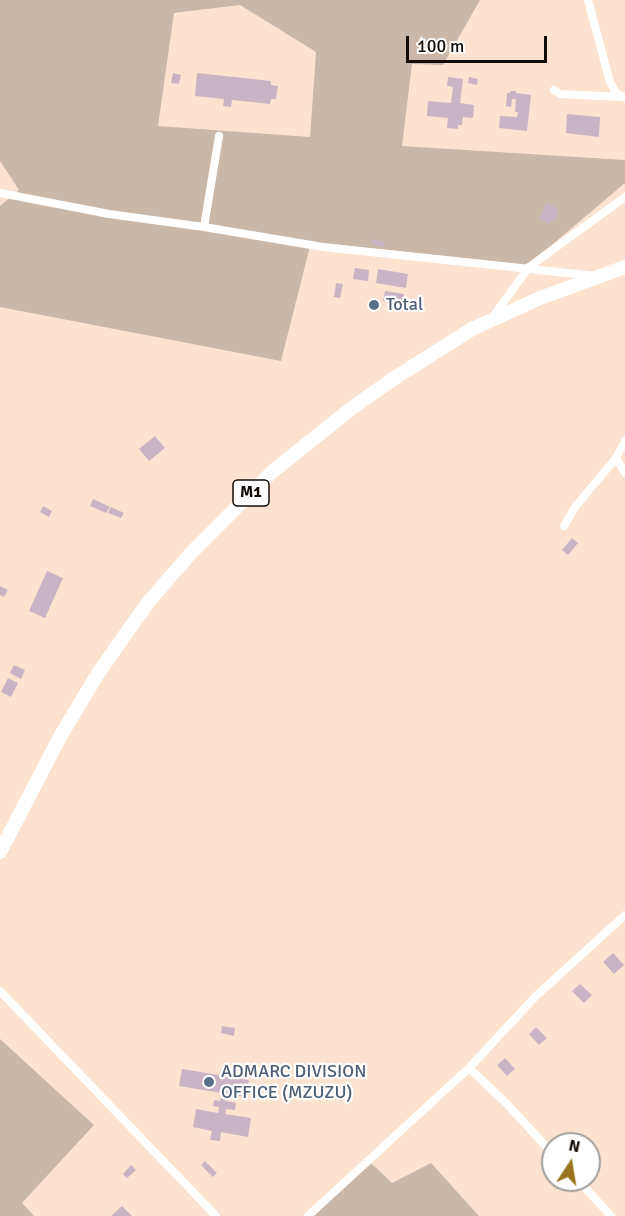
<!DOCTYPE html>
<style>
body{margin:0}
#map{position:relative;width:625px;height:1216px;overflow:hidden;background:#fde3cf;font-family:Signika,sans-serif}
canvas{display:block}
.north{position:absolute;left:541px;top:1132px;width:60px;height:60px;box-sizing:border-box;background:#fff;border:2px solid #a19e9b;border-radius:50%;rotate:12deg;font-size:16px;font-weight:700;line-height:24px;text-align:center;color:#140c06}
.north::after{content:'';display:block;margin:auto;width:21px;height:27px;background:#99741f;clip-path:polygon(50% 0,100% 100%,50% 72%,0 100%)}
.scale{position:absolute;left:406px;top:36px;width:141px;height:27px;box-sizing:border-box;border:3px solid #140c06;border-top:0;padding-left:8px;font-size:18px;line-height:21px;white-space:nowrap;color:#140c06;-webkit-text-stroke:4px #fff;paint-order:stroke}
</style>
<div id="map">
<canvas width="625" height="1216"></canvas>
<div class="north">N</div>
<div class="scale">100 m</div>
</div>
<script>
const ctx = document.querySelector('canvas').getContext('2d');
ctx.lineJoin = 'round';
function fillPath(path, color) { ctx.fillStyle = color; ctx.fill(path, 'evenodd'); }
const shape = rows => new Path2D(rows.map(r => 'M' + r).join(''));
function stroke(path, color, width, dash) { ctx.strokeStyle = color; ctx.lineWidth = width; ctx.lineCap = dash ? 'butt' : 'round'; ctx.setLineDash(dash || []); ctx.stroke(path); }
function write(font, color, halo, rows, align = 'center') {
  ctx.font = font + ' Signika,sans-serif'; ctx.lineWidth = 4.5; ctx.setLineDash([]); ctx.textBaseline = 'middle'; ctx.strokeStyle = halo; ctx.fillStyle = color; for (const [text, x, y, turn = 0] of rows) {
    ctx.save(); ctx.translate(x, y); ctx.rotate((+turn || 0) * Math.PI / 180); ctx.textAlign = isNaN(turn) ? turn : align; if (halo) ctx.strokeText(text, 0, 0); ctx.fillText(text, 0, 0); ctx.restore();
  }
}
fillPath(shape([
 [0,0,480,0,443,65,412,64,402,146,625,160,625,183,528,265,311,242,281,361,0,307,0,206,19,190,0,161],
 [240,5,316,52,310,137,158,126,174,13],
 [0,1039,94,1125,22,1203,34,1216,0,1216],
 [369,1161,392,1183,431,1163,479,1216,314,1216]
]), '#cbb7a7');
fillPath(shape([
 [173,73,181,75,179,84,171,83],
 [197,73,271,81,271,85,278,86,276,99,271,99,270,104,232,100,231,107,223,106,224,99,195,96],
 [448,77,463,79,460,103,474,105,473,118,463,117,462,125,458,125,458,129,447,128,448,118,427,116,428,101,451,103,453,87,447,86],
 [469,77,478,79,477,85,468,83],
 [510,91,516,91,516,93,531,95,527,131,499,128,500,116,517,117,518,112,515,112,516,99,512,99,511,107,506,106,507,93,510,93],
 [567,114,600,117,599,137,566,133],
 [547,203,558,209,556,212,559,213,554,222,551,221,549,224,539,219],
 [372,239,385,242,384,247,371,244],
 [355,268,369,270,368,281,353,279],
 [378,269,408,274,406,288,376,283],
 [336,283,343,284,340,298,334,297],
 [385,291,404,294,402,305,383,301],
 [155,436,165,448,149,461,139,449],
 [93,499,110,507,106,513,90,506],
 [43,506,52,511,49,517,40,512],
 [111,507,124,513,121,518,108,513],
 [572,538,578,543,568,555,562,550],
 [47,571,63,578,45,618,29,611],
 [0,586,8,590,4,597,0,595],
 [14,665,25,670,21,679,10,673],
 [8,678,18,683,11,697,1,692],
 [613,953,624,965,614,974,603,962],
 [580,984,592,995,584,1003,572,991],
 [222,1026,235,1028,234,1036,221,1033],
 [536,1027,547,1038,539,1045,529,1034],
 [505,1058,515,1069,507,1076,497,1065],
 [182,1069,249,1080,246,1097,227,1094,225,1101,236,1103,235,1110,226,1109,225,1114,251,1118,248,1137,221,1132,220,1141,210,1140,212,1131,193,1127,196,1109,218,1113,219,1107,213,1106,214,1100,220,1101,222,1093,179,1086],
 [205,1161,217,1173,213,1177,201,1165],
 [131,1165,136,1170,127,1178,123,1174],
 [122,1206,132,1216,111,1216]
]), '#cbb3c6');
stroke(shape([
 [588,0,610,82,616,93,625,98],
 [554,90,560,94,621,97],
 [219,136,204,227,323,247,596,276],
 [0,193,109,214,204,227],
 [492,318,529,267,625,197],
 [625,441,616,458,625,473],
 [564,526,575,507,616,458],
 [0,991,216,1216],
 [469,1068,536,996,625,915],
 [578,1180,611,1216],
 [308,1216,469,1068,506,1103,553,1154]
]), '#fff', 8);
stroke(shape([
 [0,852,61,735,97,675,127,632,150,600,193,551,273,471,352,408,393,379,472,329,540,298,625,267]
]), '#fff', 14);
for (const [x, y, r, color] of [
 [374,305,6,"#5c6f8a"],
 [209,1082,6,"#5c6f8a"]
]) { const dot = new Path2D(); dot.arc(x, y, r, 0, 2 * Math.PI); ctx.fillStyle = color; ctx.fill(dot); stroke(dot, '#fff', 2); }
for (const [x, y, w] of [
 [251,493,36]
]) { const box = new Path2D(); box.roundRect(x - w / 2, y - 13, w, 26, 4.5); ctx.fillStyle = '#fff'; ctx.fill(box); stroke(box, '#140c06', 1.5); }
write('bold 16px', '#140c06', null, [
 ["M1",251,493]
]);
write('18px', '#4e5e75', '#fff', [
 ["Total",386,305],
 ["ADMARC DIVISION",221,1072],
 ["OFFICE (MZUZU)",221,1093]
], 'left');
</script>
